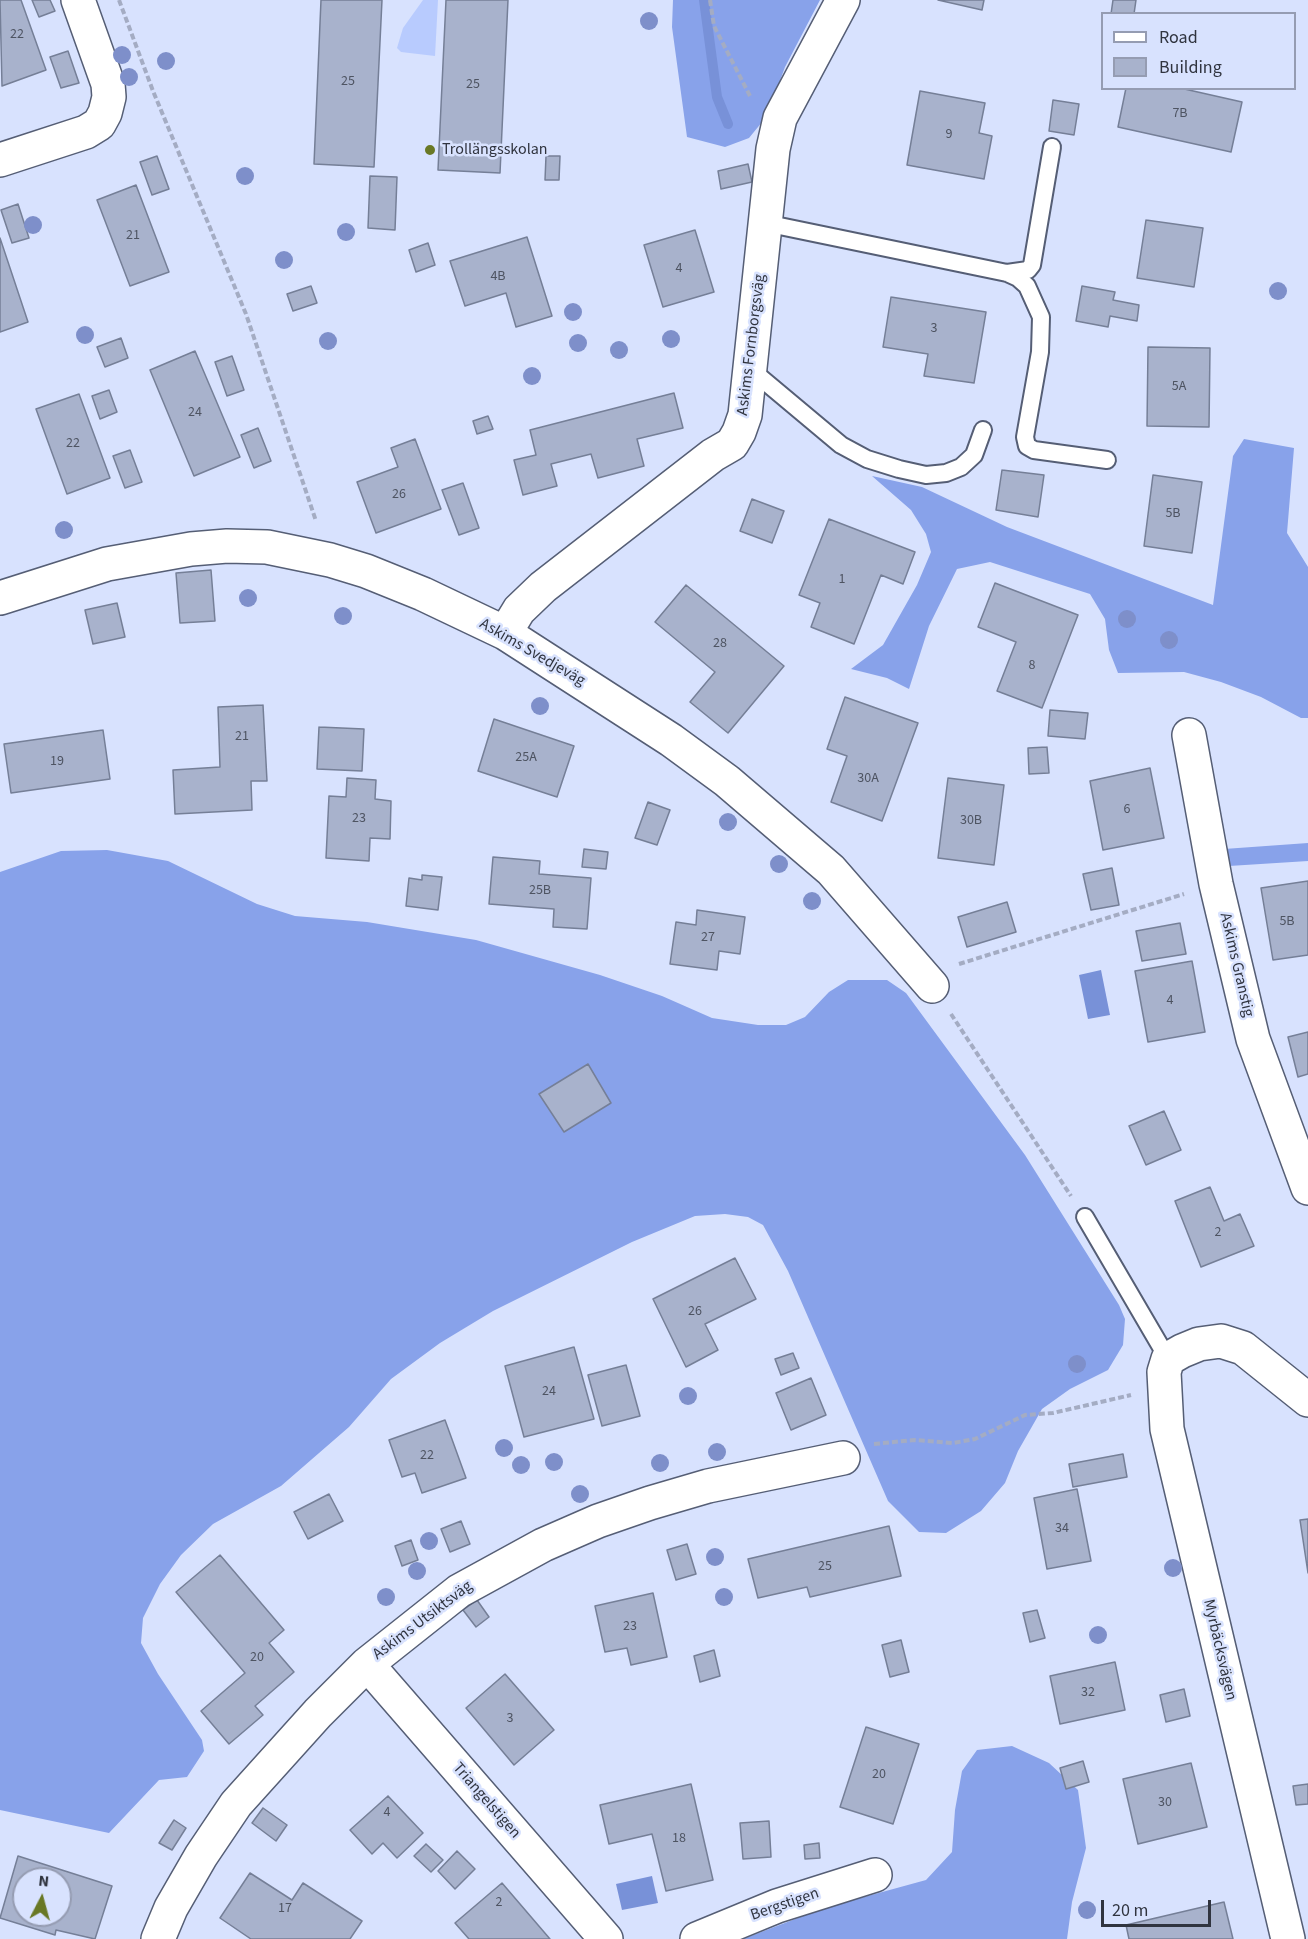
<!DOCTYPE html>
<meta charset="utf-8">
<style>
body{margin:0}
#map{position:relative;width:1308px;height:1939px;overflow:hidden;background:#d8e2fe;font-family:"Source Sans 3",sans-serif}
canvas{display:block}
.legend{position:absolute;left:1101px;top:12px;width:195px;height:78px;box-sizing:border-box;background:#d8e2fe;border:2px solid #959cb2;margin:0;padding:8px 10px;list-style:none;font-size:18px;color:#30343f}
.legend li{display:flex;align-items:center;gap:12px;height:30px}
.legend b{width:30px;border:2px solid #959cb2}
.north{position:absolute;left:12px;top:1867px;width:60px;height:60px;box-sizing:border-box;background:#d8e2fe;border:2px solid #959cb2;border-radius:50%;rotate:6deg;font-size:16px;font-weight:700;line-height:24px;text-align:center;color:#30343f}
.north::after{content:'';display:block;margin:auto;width:21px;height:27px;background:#697825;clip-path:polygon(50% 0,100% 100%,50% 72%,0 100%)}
.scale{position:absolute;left:1101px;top:1900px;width:110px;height:27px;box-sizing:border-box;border:3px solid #30343f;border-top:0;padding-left:8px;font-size:18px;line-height:21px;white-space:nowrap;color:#30343f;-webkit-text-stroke:4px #d8e2fe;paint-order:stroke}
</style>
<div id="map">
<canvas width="1308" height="1939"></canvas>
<ul class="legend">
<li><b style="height:8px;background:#fff"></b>Road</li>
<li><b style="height:16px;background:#a8b2cc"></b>Building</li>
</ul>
<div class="north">N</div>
<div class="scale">20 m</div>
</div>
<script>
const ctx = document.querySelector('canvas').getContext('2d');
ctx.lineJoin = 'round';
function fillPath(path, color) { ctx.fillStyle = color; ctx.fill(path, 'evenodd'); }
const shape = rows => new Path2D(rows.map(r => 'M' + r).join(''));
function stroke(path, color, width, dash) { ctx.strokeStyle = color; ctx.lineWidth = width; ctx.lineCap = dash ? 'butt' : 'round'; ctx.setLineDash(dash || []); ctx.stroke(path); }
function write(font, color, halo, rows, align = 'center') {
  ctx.font = font + ' "Source Sans 3",sans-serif'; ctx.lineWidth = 5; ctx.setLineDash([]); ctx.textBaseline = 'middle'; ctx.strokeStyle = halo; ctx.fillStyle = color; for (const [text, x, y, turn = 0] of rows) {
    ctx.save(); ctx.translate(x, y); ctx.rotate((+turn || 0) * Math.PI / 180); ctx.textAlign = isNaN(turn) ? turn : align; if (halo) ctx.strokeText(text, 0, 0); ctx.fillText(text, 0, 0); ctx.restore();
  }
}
fillPath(shape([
 [423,0,438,0,435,56,401,52,397,48,403,28]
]), '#b8cbfe');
fillPath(shape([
 [673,0,820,0,785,67,767,116,749,138,725,147,687,137,672,27],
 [1244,439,1294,448,1287,533,1308,567,1308,718,1301,718,1261,697,1221,682,1184,672,1118,673,1109,650,1105,619,1090,594,990,562,957,569,929,626,909,689,887,678,851,669,883,645,917,585,931,552,926,534,911,510,872,476,922,487,1007,527,1213,605,1233,456],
 [1308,843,1308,861,1229,866,1224,849],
 [107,850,168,861,257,904,295,916,367,922,476,940,600,975,662,996,712,1018,758,1025,786,1025,805,1017,829,992,848,980,887,980,906,993,1025,1155,1119,1305,1125,1319,1123,1345,1108,1370,1070,1389,1042,1409,1018,1451,1005,1483,981,1511,946,1533,919,1532,888,1501,788,1271,763,1225,748,1217,725,1214,695,1216,632,1242,493,1311,440,1343,391,1379,349,1427,281,1486,213,1524,181,1555,160,1584,143,1618,141,1643,158,1674,202,1740,204,1751,187,1777,159,1780,109,1833,0,1810,0,872,61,851],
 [1012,1746,1049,1763,1078,1790,1086,1848,1072,1902,1067,1939,743,1939,824,1908,926,1880,952,1852,955,1810,962,1771,977,1750]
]), '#88a2ea');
fillPath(shape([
 [1101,970,1110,1015,1088,1019,1079,975],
 [652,1876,658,1903,622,1910,616,1884]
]), '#7891d8');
stroke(shape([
 [704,0,717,97,728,124]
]), '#7891d8', 10);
const building = shape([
 [0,0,21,0,46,70,2,86,0,0],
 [32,0,50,0,55,11,39,17,32,0],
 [321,0,382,0,374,167,314,164,321,0],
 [446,0,508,0,500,173,438,170,446,0],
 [938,0,984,0,982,10,938,0],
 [1113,0,1136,0,1134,14,1111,14,1113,0],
 [68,51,79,83,61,88,50,57,68,51],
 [1126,88,1180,88,1242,102,1231,152,1118,127,1126,88],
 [920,91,985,103,979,133,992,136,984,179,907,165,920,91],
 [1053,100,1079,104,1074,135,1049,131,1053,100],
 [157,156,169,189,152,195,140,162,157,156],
 [546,156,560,156,559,180,545,180,546,156],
 [748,164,752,182,721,189,718,171,748,164],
 [370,176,397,177,395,230,368,228,370,176],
 [136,185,169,272,130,286,97,200,136,185],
 [18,204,29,238,12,243,1,210,18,204],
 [1146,220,1203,228,1194,287,1137,278,1146,220],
 [695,230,714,292,663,307,644,245,695,230],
 [527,237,552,316,516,327,506,293,465,306,450,261,527,237],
 [0,238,28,322,0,332,0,238],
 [428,243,435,265,416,272,409,250,428,243],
 [311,286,317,303,293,311,287,294,311,286],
 [1082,286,1115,292,1113,300,1139,305,1137,321,1110,316,1108,327,1076,321,1082,286],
 [891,297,986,312,974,383,924,376,928,354,883,347,891,297],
 [121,338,128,358,105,367,97,347,121,338],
 [1148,347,1210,348,1209,427,1147,426,1148,347],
 [195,351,240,457,194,476,150,370,195,351],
 [232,356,244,390,227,396,215,362,232,356],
 [109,390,117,412,100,419,92,396,109,390],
 [674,393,683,428,637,439,644,466,598,478,591,454,551,464,557,486,523,495,514,460,536,455,530,430,674,393],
 [79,394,110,478,67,494,36,409,79,394],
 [488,416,493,429,477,434,473,421,488,416],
 [258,428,271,461,254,468,241,435,258,428],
 [415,439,441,509,376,533,357,482,398,467,391,448,415,439],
 [130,450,142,482,125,488,113,456,130,450],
 [1002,470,1044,475,1038,517,996,510,1002,470],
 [1153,475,1202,482,1192,553,1144,546,1153,475],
 [463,483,479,528,459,535,442,490,463,483],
 [752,499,784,511,772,543,740,531,752,499],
 [829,519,915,552,903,584,881,575,854,644,811,627,820,603,799,595,829,519],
 [211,570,215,621,180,623,176,573,211,570],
 [995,583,1078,615,1042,708,997,691,1016,642,978,627,995,583],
 [686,585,784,666,728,733,690,702,715,672,655,622,686,585],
 [117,603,125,637,93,644,85,610,117,603],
 [845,697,918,723,882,821,831,802,847,756,827,749,845,697],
 [263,705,267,781,251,781,252,810,175,814,173,770,220,767,218,707,263,705],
 [1050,710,1088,713,1085,739,1048,736,1050,710],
 [494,719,574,746,557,797,478,771,494,719],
 [319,727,364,729,362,771,317,769,319,727],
 [103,730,110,779,11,793,4,744,103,730],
 [1047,747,1049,773,1029,774,1028,748,1047,747],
 [1150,768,1164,838,1103,850,1090,781,1150,768],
 [347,778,376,780,375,799,391,801,390,839,370,838,369,861,326,858,329,796,346,797,347,778],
 [948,778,1004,785,994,865,938,858,948,778],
 [648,802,670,810,657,845,635,838,648,802],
 [584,849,608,852,606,869,582,867,584,849],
 [493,857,540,861,539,874,591,878,587,929,553,927,554,909,489,904,493,857],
 [1112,868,1119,905,1091,910,1083,874,1112,868],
 [422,875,442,877,438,910,406,906,409,878,422,880,422,875],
 [1308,881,1308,955,1273,960,1261,888,1308,881],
 [1007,902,1016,932,967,947,958,917,1007,902],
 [697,910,745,917,740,954,719,951,717,970,670,964,676,922,696,925,697,910],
 [1180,923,1186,954,1142,961,1136,931,1180,923],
 [1192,961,1205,1032,1148,1042,1135,971,1192,961],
 [1308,1032,1308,1074,1298,1077,1288,1037,1308,1032],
 [588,1064,611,1103,564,1132,539,1094,588,1064],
 [1164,1111,1181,1150,1146,1165,1129,1126,1164,1111],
 [1210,1187,1224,1221,1240,1214,1254,1246,1201,1267,1175,1201,1210,1187],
 [735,1258,756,1299,705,1324,718,1350,686,1367,653,1299,735,1258],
 [574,1347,594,1419,524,1437,505,1366,574,1347],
 [793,1353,799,1368,781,1375,775,1359,793,1353],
 [626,1365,640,1416,602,1426,588,1375,626,1365],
 [811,1378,826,1415,791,1430,776,1393,811,1378],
 [445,1420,466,1478,422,1493,415,1473,402,1477,389,1440,445,1420],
 [1123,1454,1127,1477,1073,1487,1069,1464,1123,1454],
 [1077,1489,1091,1561,1047,1569,1034,1498,1077,1489],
 [329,1494,343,1521,308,1539,294,1512,329,1494],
 [1308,1519,1308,1573,1300,1520,1308,1519],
 [461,1521,470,1544,450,1552,441,1529,461,1521],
 [889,1526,901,1576,810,1597,807,1587,758,1598,748,1559,889,1526],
 [411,1540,418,1560,402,1566,395,1546,411,1540],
 [687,1544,696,1574,676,1580,667,1550,687,1544],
 [220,1555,284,1630,269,1643,294,1672,255,1706,263,1715,229,1744,201,1711,245,1673,176,1592,220,1555],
 [653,1593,667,1657,631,1665,627,1648,605,1652,595,1606,653,1593],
 [477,1600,489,1617,476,1627,463,1610,477,1600],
 [1037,1610,1045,1638,1030,1642,1023,1613,1037,1610],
 [901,1640,909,1672,890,1677,882,1645,901,1640],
 [714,1650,720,1676,700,1682,694,1656,714,1650],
 [1115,1662,1125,1710,1060,1724,1050,1676,1115,1662],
 [505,1674,554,1730,514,1765,466,1708,505,1674],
 [1184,1689,1190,1716,1166,1722,1160,1695,1184,1689],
 [866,1727,919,1744,893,1824,840,1807,866,1727],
 [1083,1761,1089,1782,1066,1789,1060,1768,1083,1761],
 [1191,1763,1207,1827,1138,1844,1123,1779,1191,1763],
 [691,1784,713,1880,666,1891,652,1834,609,1844,600,1805,691,1784],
 [1308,1784,1308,1804,1296,1805,1293,1786,1308,1784],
 [388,1796,423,1833,397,1858,383,1843,372,1854,350,1830,388,1796],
 [263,1808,287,1825,276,1841,252,1823,263,1808],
 [174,1820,186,1828,172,1850,159,1843,174,1820],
 [769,1821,771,1857,743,1859,740,1823,769,1821],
 [819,1843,820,1858,805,1859,804,1845,819,1843],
 [426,1844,443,1860,431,1872,414,1856,426,1844],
 [457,1851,475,1869,455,1889,438,1871,457,1851],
 [18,1856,112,1886,95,1939,56,1930,55,1935,0,1918,18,1856],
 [24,1879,60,1879,60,1915,24,1915,24,1879],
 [250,1873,292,1900,303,1883,362,1921,350,1939,251,1939,220,1918,250,1873],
 [502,1883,550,1939,469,1939,455,1923,502,1883],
 [1224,1902,1233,1939,1129,1939,1126,1925,1224,1902]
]);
fillPath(building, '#a8b2cc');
stroke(building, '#757f97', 1.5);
const service = shape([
 [765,223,1007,273,1018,278,1027,286,1041,317,1040,352,1025,437,1027,446,1034,450,1107,460],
 [1007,273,1028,270,1032,265,1052,147],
 [749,368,841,445,867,459,899,469,926,475,946,473,961,467,974,455,983,430],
 [1085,1217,1168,1359]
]);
const minor = shape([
 [0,160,86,132,99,124,105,113,109,97,108,84,78,0],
 [0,598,107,564,191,549,227,546,267,547,330,560,366,571,423,594,505,633,671,740,727,781,831,870,932,986],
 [505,633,519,610,543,587,713,455,732,444,739,432,745,415,773,149,780,118,843,0],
 [1189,735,1216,884,1253,1039,1308,1188],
 [367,1664,606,1939],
 [158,1939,171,1908,201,1856,236,1804,318,1713,367,1664,459,1591,543,1545,598,1521,650,1503,708,1486,843,1458],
 [697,1939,777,1906,875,1875],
 [1288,1939,1167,1429,1164,1372,1168,1359,1182,1351,1199,1344,1221,1341,1243,1348,1308,1400]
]);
stroke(service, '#555e75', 20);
stroke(minor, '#555e75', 36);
stroke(shape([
 [119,0,153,91,246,314,316,521],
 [710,0,714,26,751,98],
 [959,964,1184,894],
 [951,1014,1071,1196],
 [874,1444,914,1440,953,1443,975,1439,1025,1415,1053,1413,1131,1395]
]), '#a4acc3', 4, [6, 3]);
stroke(service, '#fff', 16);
stroke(minor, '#fff', 33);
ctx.fillStyle = '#7e8fca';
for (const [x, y] of [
 [649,21],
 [122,55],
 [166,61],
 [129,77],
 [245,176],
 [33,225],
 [346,232],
 [284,260],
 [1278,291],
 [573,312],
 [85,335],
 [671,339],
 [328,341],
 [578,343],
 [619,350],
 [532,376],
 [64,530],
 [248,598],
 [343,616],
 [1127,619],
 [1169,640],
 [540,706],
 [728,822],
 [779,864],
 [812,901],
 [1077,1364],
 [688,1396],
 [504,1448],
 [717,1452],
 [554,1462],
 [660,1463],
 [521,1465],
 [580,1494],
 [429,1541],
 [715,1557],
 [1173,1568],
 [417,1571],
 [386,1597],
 [724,1597],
 [1098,1635],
 [1087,1910]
]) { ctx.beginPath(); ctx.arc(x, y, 9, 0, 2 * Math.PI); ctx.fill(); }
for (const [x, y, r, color] of [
 [430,150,6,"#697825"]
]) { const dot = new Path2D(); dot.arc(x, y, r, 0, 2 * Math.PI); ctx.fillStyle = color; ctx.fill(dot); stroke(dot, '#d8e2fe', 2); }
write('14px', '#4e5462', null, [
 ["22",17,35],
 ["25",348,82],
 ["25",473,85],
 ["7B",1180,114],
 ["9",949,135],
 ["21",133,236],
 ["4",679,269],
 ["4B",498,277],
 ["3",934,329],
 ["5A",1179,387],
 ["24",195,413],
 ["22",73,444],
 ["26",399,495],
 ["5B",1173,514],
 ["1",842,580],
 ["28",720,644],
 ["8",1032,666],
 ["21",242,737],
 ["25A",526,758],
 ["19",57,762],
 ["30A",868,779],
 ["6",1127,810],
 ["23",359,819],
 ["30B",971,821],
 ["25B",540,891],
 ["5B",1287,922],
 ["27",708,938],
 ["4",1170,1001],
 ["2",1218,1233],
 ["26",695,1312],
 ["24",549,1392],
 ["22",427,1456],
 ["34",1062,1529],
 ["25",825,1567],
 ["23",630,1627],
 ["20",257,1658],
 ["32",1088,1693],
 ["3",510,1719],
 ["20",879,1775],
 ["30",1165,1803],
 ["4",387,1813],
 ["18",679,1839],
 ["2",499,1903],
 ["17",285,1909]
]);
write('16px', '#30343f', '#d8e2fe', [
 ["Trollängsskolan",442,150]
], 'left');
write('16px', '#30343f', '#d8e2fe', [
 ["Askims Fornborgsväg",752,345,-83],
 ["Askims Svedjeväg",532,653,30],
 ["Askims Granstig",1236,965,77],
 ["Askims Utsiktsväg",423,1621,-37],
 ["Myrbäcksvägen",1219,1650,77],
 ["Triangelstigen",486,1801,49],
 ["Bergstigen",785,1905,-19]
]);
</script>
